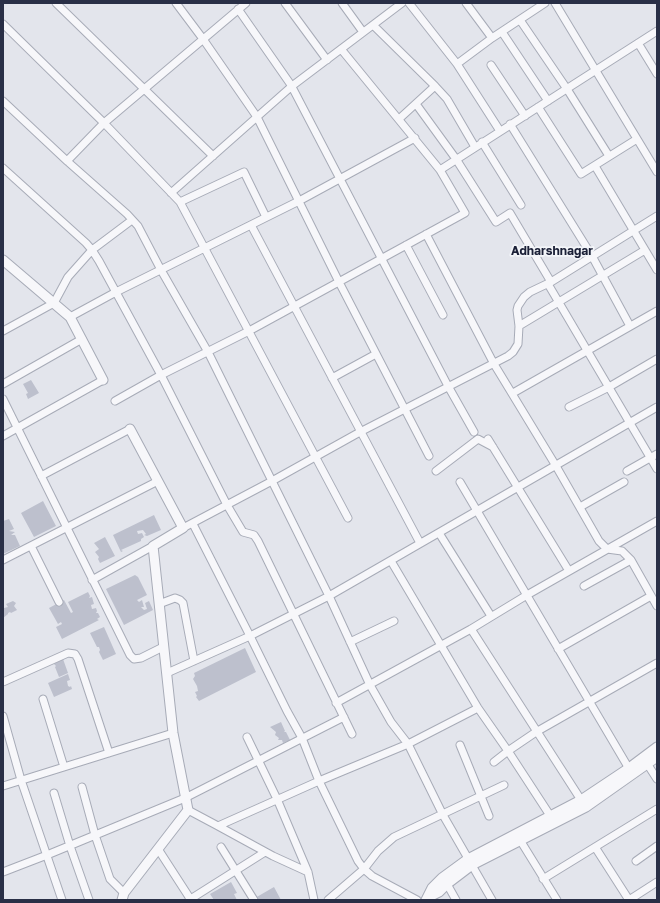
<!DOCTYPE html>
<style>
body{margin:0}
#map{position:relative;width:660px;height:903px;overflow:hidden;background:#e3e5ec;font-family:"Golos Text",sans-serif}
canvas{display:block}
.frame{position:absolute;inset:0;border:4px solid #292f46;pointer-events:none}
</style>
<div id="map">
<canvas width="660" height="903"></canvas>
<div class="frame"></div>
</div>
<script>
const ctx = document.querySelector('canvas').getContext('2d');
ctx.lineJoin = 'round';
function fillPath(path, color) { ctx.fillStyle = color; ctx.fill(path, 'evenodd'); }
const shape = rows => new Path2D(rows.map(r => 'M' + r).join(''));
function stroke(path, color, width, dash) { ctx.strokeStyle = color; ctx.lineWidth = width; ctx.lineCap = dash ? 'butt' : 'round'; ctx.setLineDash(dash || []); ctx.stroke(path); }
function write(font, color, halo, rows, align = 'center') {
  ctx.font = font + ' "Golos Text",sans-serif'; ctx.lineWidth = 3.5; ctx.setLineDash([]); ctx.textBaseline = 'middle'; ctx.strokeStyle = halo; ctx.fillStyle = color; for (const [text, x, y, turn = 0] of rows) {
    ctx.save(); ctx.translate(x, y); ctx.rotate((+turn || 0) * Math.PI / 180); ctx.textAlign = isNaN(turn) ? turn : align; if (halo) ctx.strokeText(text, 0, 0); ctx.fillText(text, 0, 0); ctx.restore();
  }
}
fillPath(shape([
 [31,380,39,393,28,399,26,394,28,393,23,384],
 [43,501,56,526,34,537,21,513],
 [154,515,161,530,147,536,144,535,146,534,143,530,137,531,138,534,142,533,144,537,141,539,141,541,121,550,123,551,121,552,113,535],
 [9,519,14,529,9,531,15,532,11,535,15,535,20,546,3,554,3,521],
 [105,537,115,556,100,563,98,559,99,557,95,552,99,549,94,543],
 [135,575,138,577,147,595,137,600,139,602,142,600,144,607,141,607,144,610,147,609,145,603,149,601,153,610,124,625,106,589],
 [88,592,90,596,89,598,92,597,94,604,91,605,92,609,96,608,97,611,96,613,98,613,100,617,97,619,99,620,62,639,56,627,62,624,61,622,58,624,49,608,64,600,71,613,73,612,68,602],
 [13,601,16,603,14,606,17,610,11,613,10,612,8,613,8,614,3,618,3,607,4,608,8,607,6,604],
 [104,627,116,654,103,660,99,652,100,650,99,647,97,647,90,633],
 [245,648,256,672,199,701,196,697,197,696,195,692,198,691,197,686,193,679,195,676,194,673],
 [61,659,63,659,68,673,59,677,55,667,56,666,54,664],
 [68,674,70,680,67,681,68,686,70,687,71,686,72,689,54,697,48,683],
 [281,722,285,731,284,732,286,732,290,740,283,743,282,740,278,740,279,738,275,735,276,732,270,727],
 [231,882,237,893,234,894,237,900,214,900,210,894],
 [274,887,281,900,256,900,255,898]
]), '#bdc0cd');
const minor = shape([
 [56,3,213,156],
 [176,3,203,39,257,117,339,282,429,456],
 [285,3,327,60],
 [342,3,363,32],
 [409,3,457,64,500,131],
 [466,3,492,38],
 [555,3,657,172],
 [238,9,291,85,448,386,474,432],
 [520,20,567,89,609,156],
 [3,24,104,123,180,202,348,518],
 [373,25,435,86,399,119],
 [502,32,548,101],
 [638,43,657,74],
 [457,64,492,38,545,3],
 [491,65,525,116],
 [435,86,447,99,475,147],
 [3,101,67,161,127,214,138,226,161,270,208,352,329,596,370,685,391,722,408,744,443,815,492,900],
 [416,104,456,159,496,222,510,213,551,282],
 [538,107,581,174,637,139],
 [510,124,592,256,630,326],
 [482,142,521,205],
 [67,161,104,123,246,3],
 [595,166,657,270],
 [3,168,86,243,92,250,99,261,161,375,227,505,243,532,254,535,258,541,352,734],
 [440,170,657,31],
 [171,193,292,86,402,3],
 [180,202,244,172,266,217],
 [251,225,420,543],
 [426,234,494,364,556,466,599,541,607,549,622,551,631,560,657,606],
 [406,245,443,315],
 [548,284,657,469],
 [70,317,116,292,299,201,415,138],
 [519,326,645,250],
 [3,331,54,303,68,277,92,250,132,220],
 [332,378,376,354],
 [3,384,82,339],
 [513,393,657,311],
 [3,399,130,655,134,659,141,658,163,647],
 [115,401,161,375,249,331,465,213,440,170,341,49],
 [569,407,609,387,657,359],
 [3,436,103,380],
 [488,439,569,571],
 [436,471,478,439,493,447],
 [627,471,657,454],
 [41,476,130,429],
 [460,482,631,772],
 [580,507,624,482],
 [193,524,250,636,287,711,302,738,319,781,358,861,364,869,372,876,417,900],
 [183,528,272,481,360,432,508,356,513,352,518,344,519,326,517,310,518,306,524,297,530,292,551,282,657,216],
 [439,533,491,616],
 [31,546,59,602],
 [3,560,158,481],
 [391,561,478,708,508,751,553,820],
 [92,580,153,546],
 [584,586,631,560],
 [159,604,175,598,180,600,183,603,194,661],
 [471,629,583,803],
 [350,642,394,621],
 [558,649,651,596],
 [167,673,250,636,329,596,657,407],
 [3,682,68,653,75,654,78,659,109,753],
 [43,699,64,767],
 [336,703,471,629,527,595,657,521],
 [3,716,21,780,62,900],
 [247,737,277,799,308,872,314,900],
 [460,745,489,816],
 [494,762,508,751,536,732,657,663],
 [648,765,657,779],
 [3,786,173,733],
 [82,787,95,835,110,879,124,893],
 [54,793,70,846,89,900],
 [188,810,218,826,319,781,408,744,478,708],
 [218,826,273,856,308,872],
 [520,840,557,900],
 [221,847,254,900],
 [595,847,629,900],
 [158,849,191,900],
 [636,861,657,846],
 [3,872,47,855,185,798,344,717],
 [543,879,657,809],
 [447,884,456,900],
 [189,900,265,852],
 [328,900,364,869,378,851,394,837,504,785],
 [629,900,657,882]
]);
const tertiary = shape([
 [3,260,70,317,103,380],
 [429,897,439,892,447,884,472,865,586,807,657,757],
 [122,900,124,893,188,810,173,733,153,546,183,528,130,429],
 [426,900,432,888,442,878,468,859,581,800,629,768,657,747]
]);
stroke(minor, '#a7abb7', 9);
stroke(tertiary, '#a7abb7', 11);
stroke(minor, '#f7f7fa', 7);
stroke(tertiary, '#f7f7fa', 9);
write('bold 12px', '#1b2037', '#f3f5f9', [
 ["Adharshnagar",552,251]
]);
</script>
